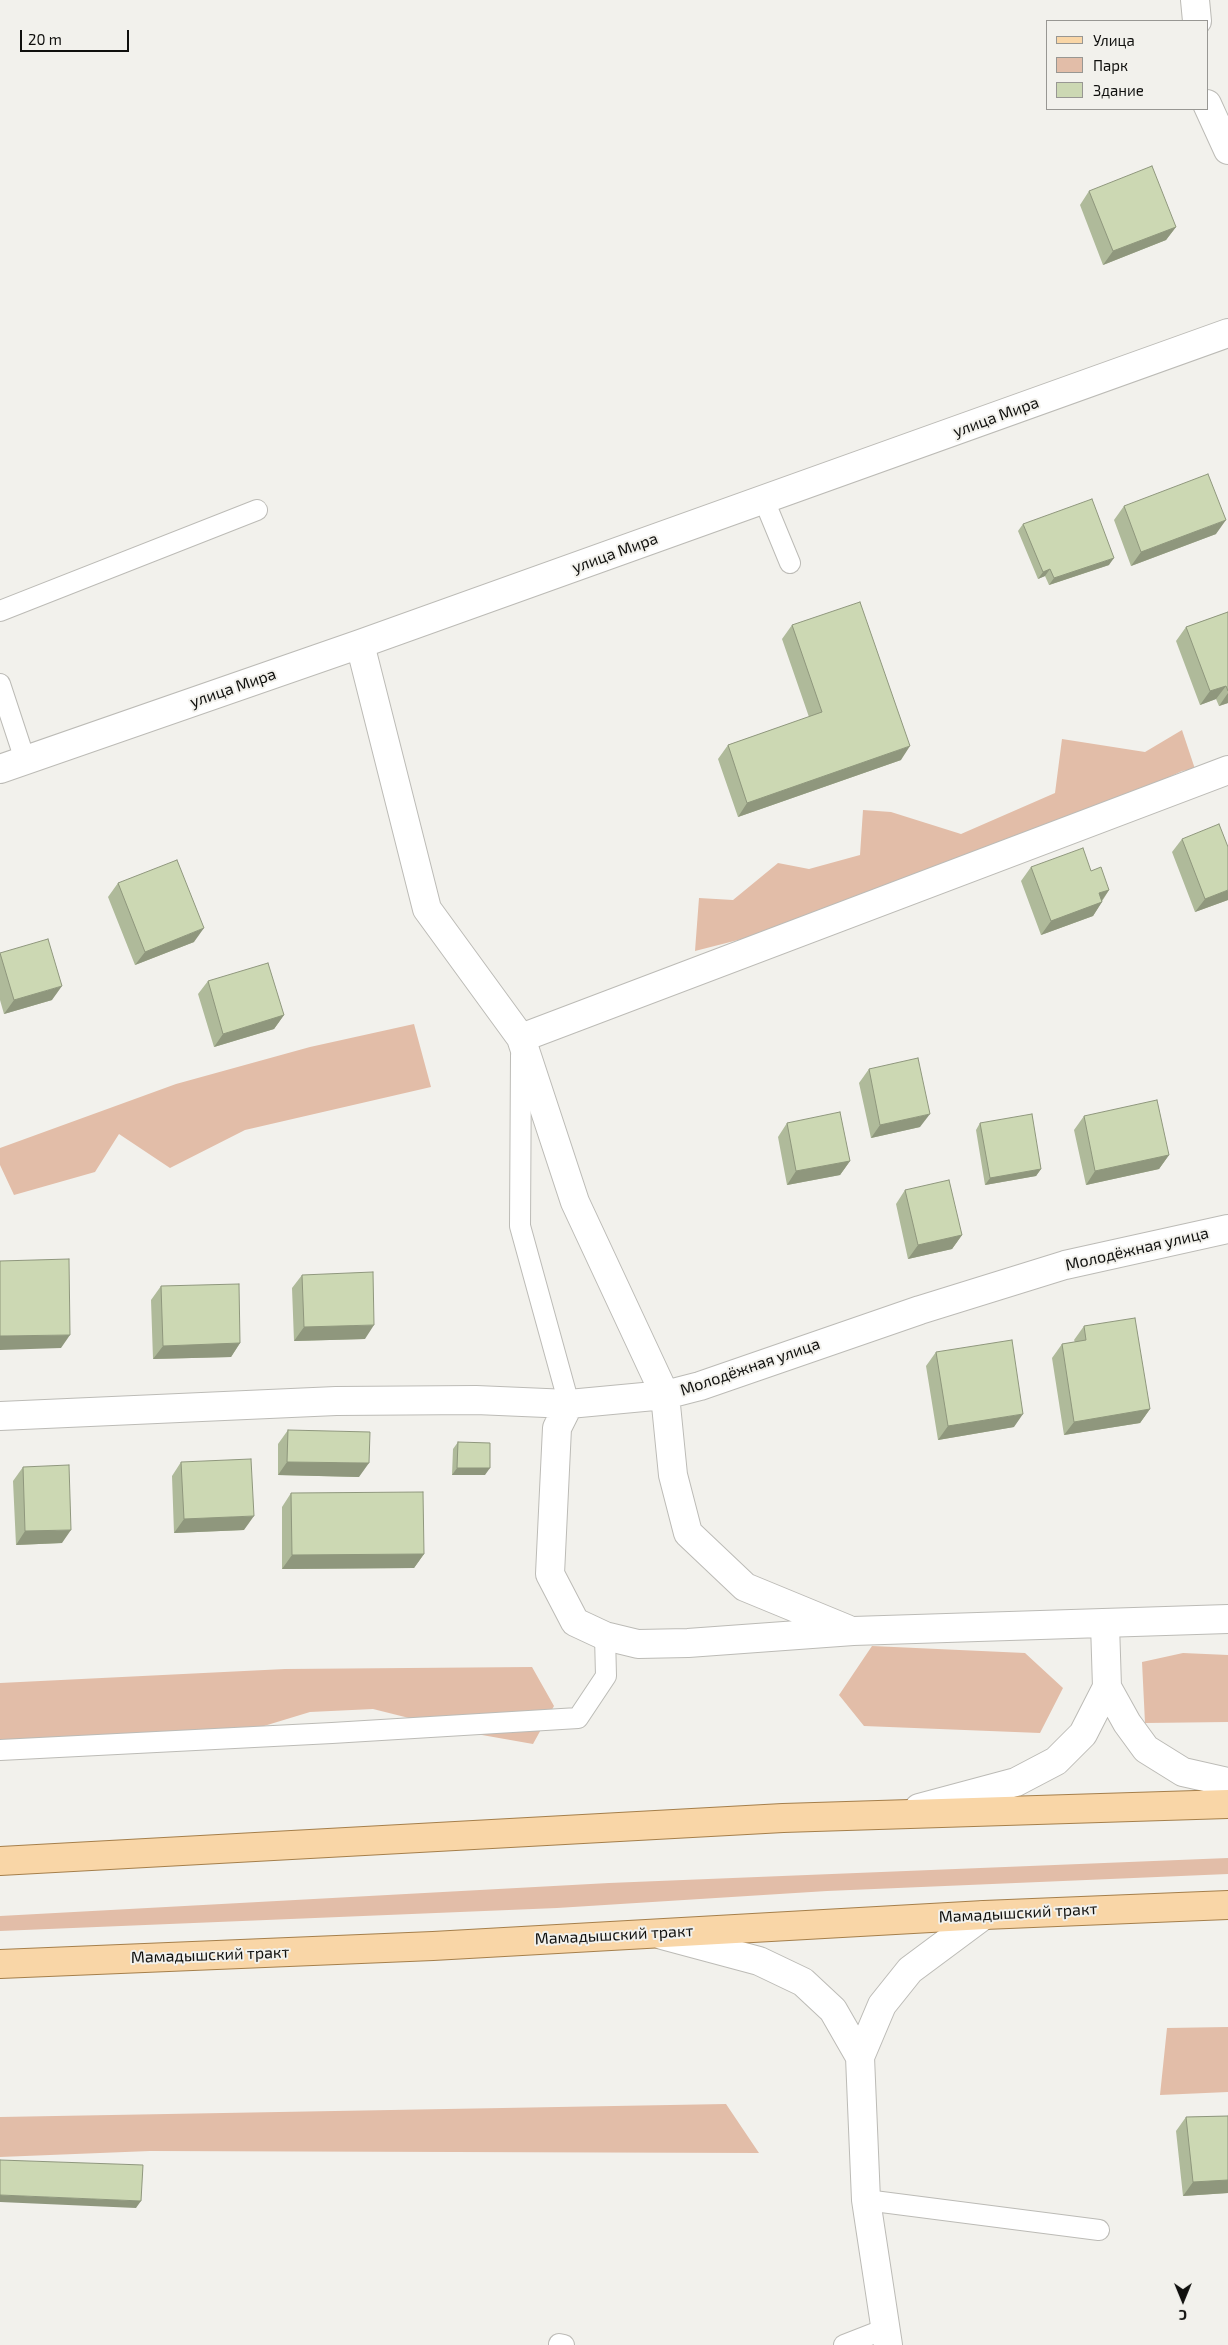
<!DOCTYPE html>
<meta charset="utf-8">
<style>
body{margin:0}
#map{position:relative;width:1228px;height:2345px;overflow:hidden;background:#f2f1ec;font-family:"Exo 2",sans-serif}
canvas{display:block}
.legend{position:absolute;left:1046px;top:20px;width:162px;height:90px;box-sizing:border-box;background:#f2f1ec;border:1px solid #989793;margin:0;padding:6px 9px;list-style:none;font-size:15px;color:#10100e}
.legend li{display:flex;align-items:center;gap:10px;height:25px}
.legend b{width:25px;border:1px solid #989793}
.north{position:absolute;left:1158px;top:2275px;width:50px;height:50px;-webkit-text-stroke:4px #f2f1ec;paint-order:stroke;rotate:180deg;font-size:14px;font-weight:700;line-height:20px;text-align:center;color:#10100e}
.north::after{content:'';display:block;margin:auto;width:18px;height:22px;background:#10100e;clip-path:polygon(50% 0,100% 100%,50% 72%,0 100%)}
.scale{position:absolute;left:20px;top:30px;width:109px;height:22px;box-sizing:border-box;border:2px solid #10100e;border-top:0;padding-left:6px;font-size:15px;line-height:18px;white-space:nowrap;color:#10100e;-webkit-text-stroke:4px #f2f1ec;paint-order:stroke}
</style>
<div id="map">
<canvas width="1228" height="2345"></canvas>
<ul class="legend">
<li><b style="height:6px;background:#f9d6a7"></b>Улица</li>
<li><b style="height:14px;background:#e2bda8"></b>Парк</li>
<li><b style="height:14px;background:#ccd8b3"></b>Здание</li>
</ul>
<div class="north">С</div>
<div class="scale">20 m</div>
</div>
<script>
const ctx = document.querySelector('canvas').getContext('2d');
ctx.lineJoin = 'round';
function fillPath(path, color) { ctx.fillStyle = color; ctx.fill(path, 'evenodd'); }
const shape = rows => new Path2D(rows.map(r => 'M' + r).join(''));
function stroke(path, color, width, dash) { ctx.strokeStyle = color; ctx.lineWidth = width; ctx.lineCap = dash ? 'butt' : 'round'; ctx.setLineDash(dash || []); ctx.stroke(path); }
function write(font, color, halo, rows, align = 'center') {
  ctx.font = font + ' "Exo 2",sans-serif'; ctx.lineWidth = 4; ctx.setLineDash([]); ctx.textBaseline = 'middle'; ctx.strokeStyle = halo; ctx.fillStyle = color; for (const [text, x, y, turn = 0] of rows) {
    ctx.save(); ctx.translate(x, y); ctx.rotate((+turn || 0) * Math.PI / 180); ctx.textAlign = isNaN(turn) ? turn : align; if (halo) ctx.strokeText(text, 0, 0); ctx.fillText(text, 0, 0); ctx.restore();
  }
}
fillPath(shape([
 [1182,730,1195,769,1182,771,1071,823,781,929,695,951,699,898,733,900,778,863,809,869,860,855,863,810,891,812,961,834,1055,793,1062,739,1145,752],
 [414,1024,431,1087,245,1130,170,1168,119,1134,95,1172,14,1195,0,1165,0,1148,176,1084,310,1047],
 [872,1646,1025,1653,1063,1688,1040,1733,864,1726,839,1695],
 [1183,1653,1228,1655,1228,1722,1145,1723,1142,1662],
 [532,1667,554,1706,533,1744,465,1732,373,1709,310,1712,231,1736,0,1754,0,1683,285,1669],
 [1228,1858,1228,1874,827,1891,557,1908,0,1931,0,1916,609,1883],
 [1228,2027,1228,2092,1160,2095,1167,2028],
 [726,2104,759,2153,150,2151,0,2157,0,2117]
]), '#e2bda8');
const lane = shape([
 [764,500,790,563],
 [0,611,257,510],
 [0,684,25,760],
 [521,1055,520,1226,569,1404],
 [0,1750,332,1733,578,1718,606,1676,605,1636],
 [866,2200,1099,2230],
 [559,2344,564,2345],
 [844,2345,885,2329]
]);
const street = shape([
 [1195,0,1197,21],
 [1207,104,1228,150],
 [360,644,427,909,521,1038,575,1202,665,1395,673,1475,688,1533,745,1587,847,1629],
 [0,769,360,644,1228,333],
 [521,1038,1228,770],
 [1228,1229,1065,1265,920,1310,700,1386,665,1395,569,1404,557,1428,550,1574,575,1622,605,1636,638,1644,688,1643,853,1631,1228,1619],
 [0,1416,336,1401,476,1400,569,1404],
 [1105,1624,1107,1687,1127,1723,1146,1749,1183,1772,1228,1782],
 [919,1808,1016,1782,1056,1761,1083,1734,1107,1687],
 [662,1935,759,1961,803,1982,833,2010,860,2057],
 [888,2345,866,2200,860,2057,882,2005,910,1970,984,1915]
]);
const primary = shape([
 [0,1861,783,1818,1228,1804],
 [0,1964,433,1946,984,1915,1228,1905]
]);
stroke(lane, '#bcbbb6', 22);
stroke(street, '#bcbbb6', 30);
stroke(primary, '#a57f4b', 30);
stroke(lane, '#fff', 20);
stroke(street, '#fff', 28);
stroke(primary, '#f9d6a7', 28);
fillPath(shape([
 [1089,191,1176,227,1166,240,1103,265,1080,205],
 [1124,506,1216,534,1131,566,1114,520],
 [1023,524,1109,565,1049,585,1045,576,1038,579,1018,531],
 [1228,612,1228,703,1219,706,1216,699,1200,705,1176,641,1186,627],
 [792,625,901,760,738,817,718,759,728,745,809,717,782,639],
 [1182,839,1228,900,1195,912,1172,852],
 [1031,867,1109,890,1093,916,1041,935,1021,881],
 [118,883,194,942,135,965,108,897],
 [0,954,52,1000,4,1014,0,1000],
 [208,981,284,1015,274,1029,214,1047,198,994],
 [869,1069,920,1127,871,1138,859,1083],
 [1084,1116,1169,1155,1159,1169,1086,1185,1074,1130],
 [787,1123,850,1161,840,1175,787,1185,778,1137],
 [980,1123,1041,1169,1036,1176,985,1185,976,1130],
 [905,1190,962,1235,952,1249,908,1259,896,1204],
 [302,1275,365,1339,294,1341,292,1288],
 [161,1286,240,1343,231,1357,153,1359,151,1300],
 [1084,1326,1150,1409,1140,1423,1064,1435,1052,1358,1062,1344,1075,1342,1074,1340],
 [936,1352,1014,1427,938,1440,926,1366],
 [288,1430,359,1477,278,1475,278,1444],
 [458,1442,485,1475,452,1475,453,1449],
 [181,1462,244,1530,174,1533,172,1476],
 [23,1467,62,1543,16,1545,13,1481],
 [291,1493,424,1554,414,1568,282,1569,282,1507],
 [1228,2116,1228,2193,1183,2196,1176,2131,1186,2117]
]), '#afba9a');
fillPath(shape([
 [1176,227,1166,240,1103,265,1113,251],
 [1226,520,1216,534,1131,566,1141,552],
 [1114,558,1109,565,1049,585,1054,578],
 [1050,569,1045,576,1038,579,1043,572],
 [1226,686,1216,699,1200,705,1210,691],
 [1228,693,1228,703,1219,706],
 [910,746,901,760,738,817,747,803],
 [1109,890,1100,903,1102,902,1093,916,1041,935,1051,921,1099,893],
 [1228,890,1228,900,1195,912,1205,899],
 [204,928,194,942,135,965,145,952],
 [62,986,52,1000,4,1014,14,1000],
 [284,1015,274,1029,214,1047,223,1034],
 [930,1114,920,1127,871,1138,880,1125],
 [1169,1155,1159,1169,1086,1185,1095,1171],
 [850,1161,840,1175,787,1185,796,1171],
 [1041,1169,1036,1176,985,1185,990,1178],
 [962,1235,952,1249,908,1259,918,1245],
 [374,1325,365,1339,294,1341,304,1327],
 [70,1335,61,1348,0,1350,0,1336],
 [240,1343,231,1357,153,1359,163,1346],
 [1150,1409,1140,1423,1064,1435,1074,1422],
 [1023,1414,1014,1427,938,1440,948,1426],
 [287,1462,369,1463,359,1477,278,1475],
 [457,1468,490,1468,485,1475,452,1475],
 [254,1516,244,1530,174,1533,184,1519],
 [71,1530,62,1543,16,1545,25,1531],
 [424,1554,414,1568,282,1569,292,1555],
 [1228,2180,1228,2193,1183,2196,1193,2182],
 [0,2195,141,2201,136,2208,0,2202]
]), '#8f977d');
const building = shape([
 [1152,166,1176,227,1113,251,1089,191,1152,166],
 [1208,474,1226,520,1141,552,1124,506,1208,474],
 [1092,499,1114,558,1054,578,1050,569,1043,572,1023,524,1092,499],
 [860,602,910,746,747,803,728,745,822,712,792,625,860,602],
 [1228,612,1228,691,1226,686,1210,691,1186,627,1228,612],
 [1219,824,1228,847,1228,890,1205,899,1182,839,1219,824],
 [1083,848,1091,871,1101,867,1109,890,1099,893,1102,902,1051,921,1031,867,1083,848],
 [177,860,204,928,145,952,118,883,177,860],
 [48,939,62,986,14,1000,0,953,48,939],
 [268,963,284,1015,223,1034,208,981,268,963],
 [918,1058,930,1114,880,1125,869,1069,918,1058],
 [1157,1100,1169,1155,1095,1171,1084,1116,1157,1100],
 [840,1112,850,1161,796,1171,787,1123,840,1112],
 [1032,1114,1041,1169,990,1178,980,1123,1032,1114],
 [949,1180,962,1235,918,1245,905,1190,949,1180],
 [69,1259,70,1335,0,1336,0,1261,69,1259],
 [373,1272,374,1325,304,1327,302,1275,373,1272],
 [239,1284,240,1343,163,1346,161,1286,239,1284],
 [1135,1318,1150,1409,1074,1422,1062,1344,1086,1340,1084,1326,1135,1318],
 [1012,1340,1023,1414,948,1426,936,1352,1012,1340],
 [288,1430,370,1432,369,1463,287,1462,288,1430],
 [458,1442,490,1443,490,1468,457,1468,458,1442],
 [251,1459,254,1516,184,1519,181,1462,251,1459],
 [69,1465,71,1530,25,1531,23,1467,69,1465],
 [423,1492,424,1554,292,1555,291,1493,423,1492],
 [1228,2116,1228,2180,1193,2182,1186,2117,1228,2116],
 [0,2160,143,2165,141,2201,0,2195,0,2160]
]);
fillPath(building, '#ccd8b3');
stroke(building, '#8f977d', 1);
write('16px', '#10100e', '#f2f1ec', [
 ["улица Мира",996,417,-20],
 ["улица Мира",615,553,-20],
 ["улица Мира",233,688,-19],
 ["Молодёжная улица",1137,1249,-13],
 ["Молодёжная улица",750,1367,-19],
 ["Мамадышский тракт",1018,1913,-3],
 ["Мамадышский тракт",614,1935,-3],
 ["Мамадышский тракт",210,1955,-2]
]);
</script>
